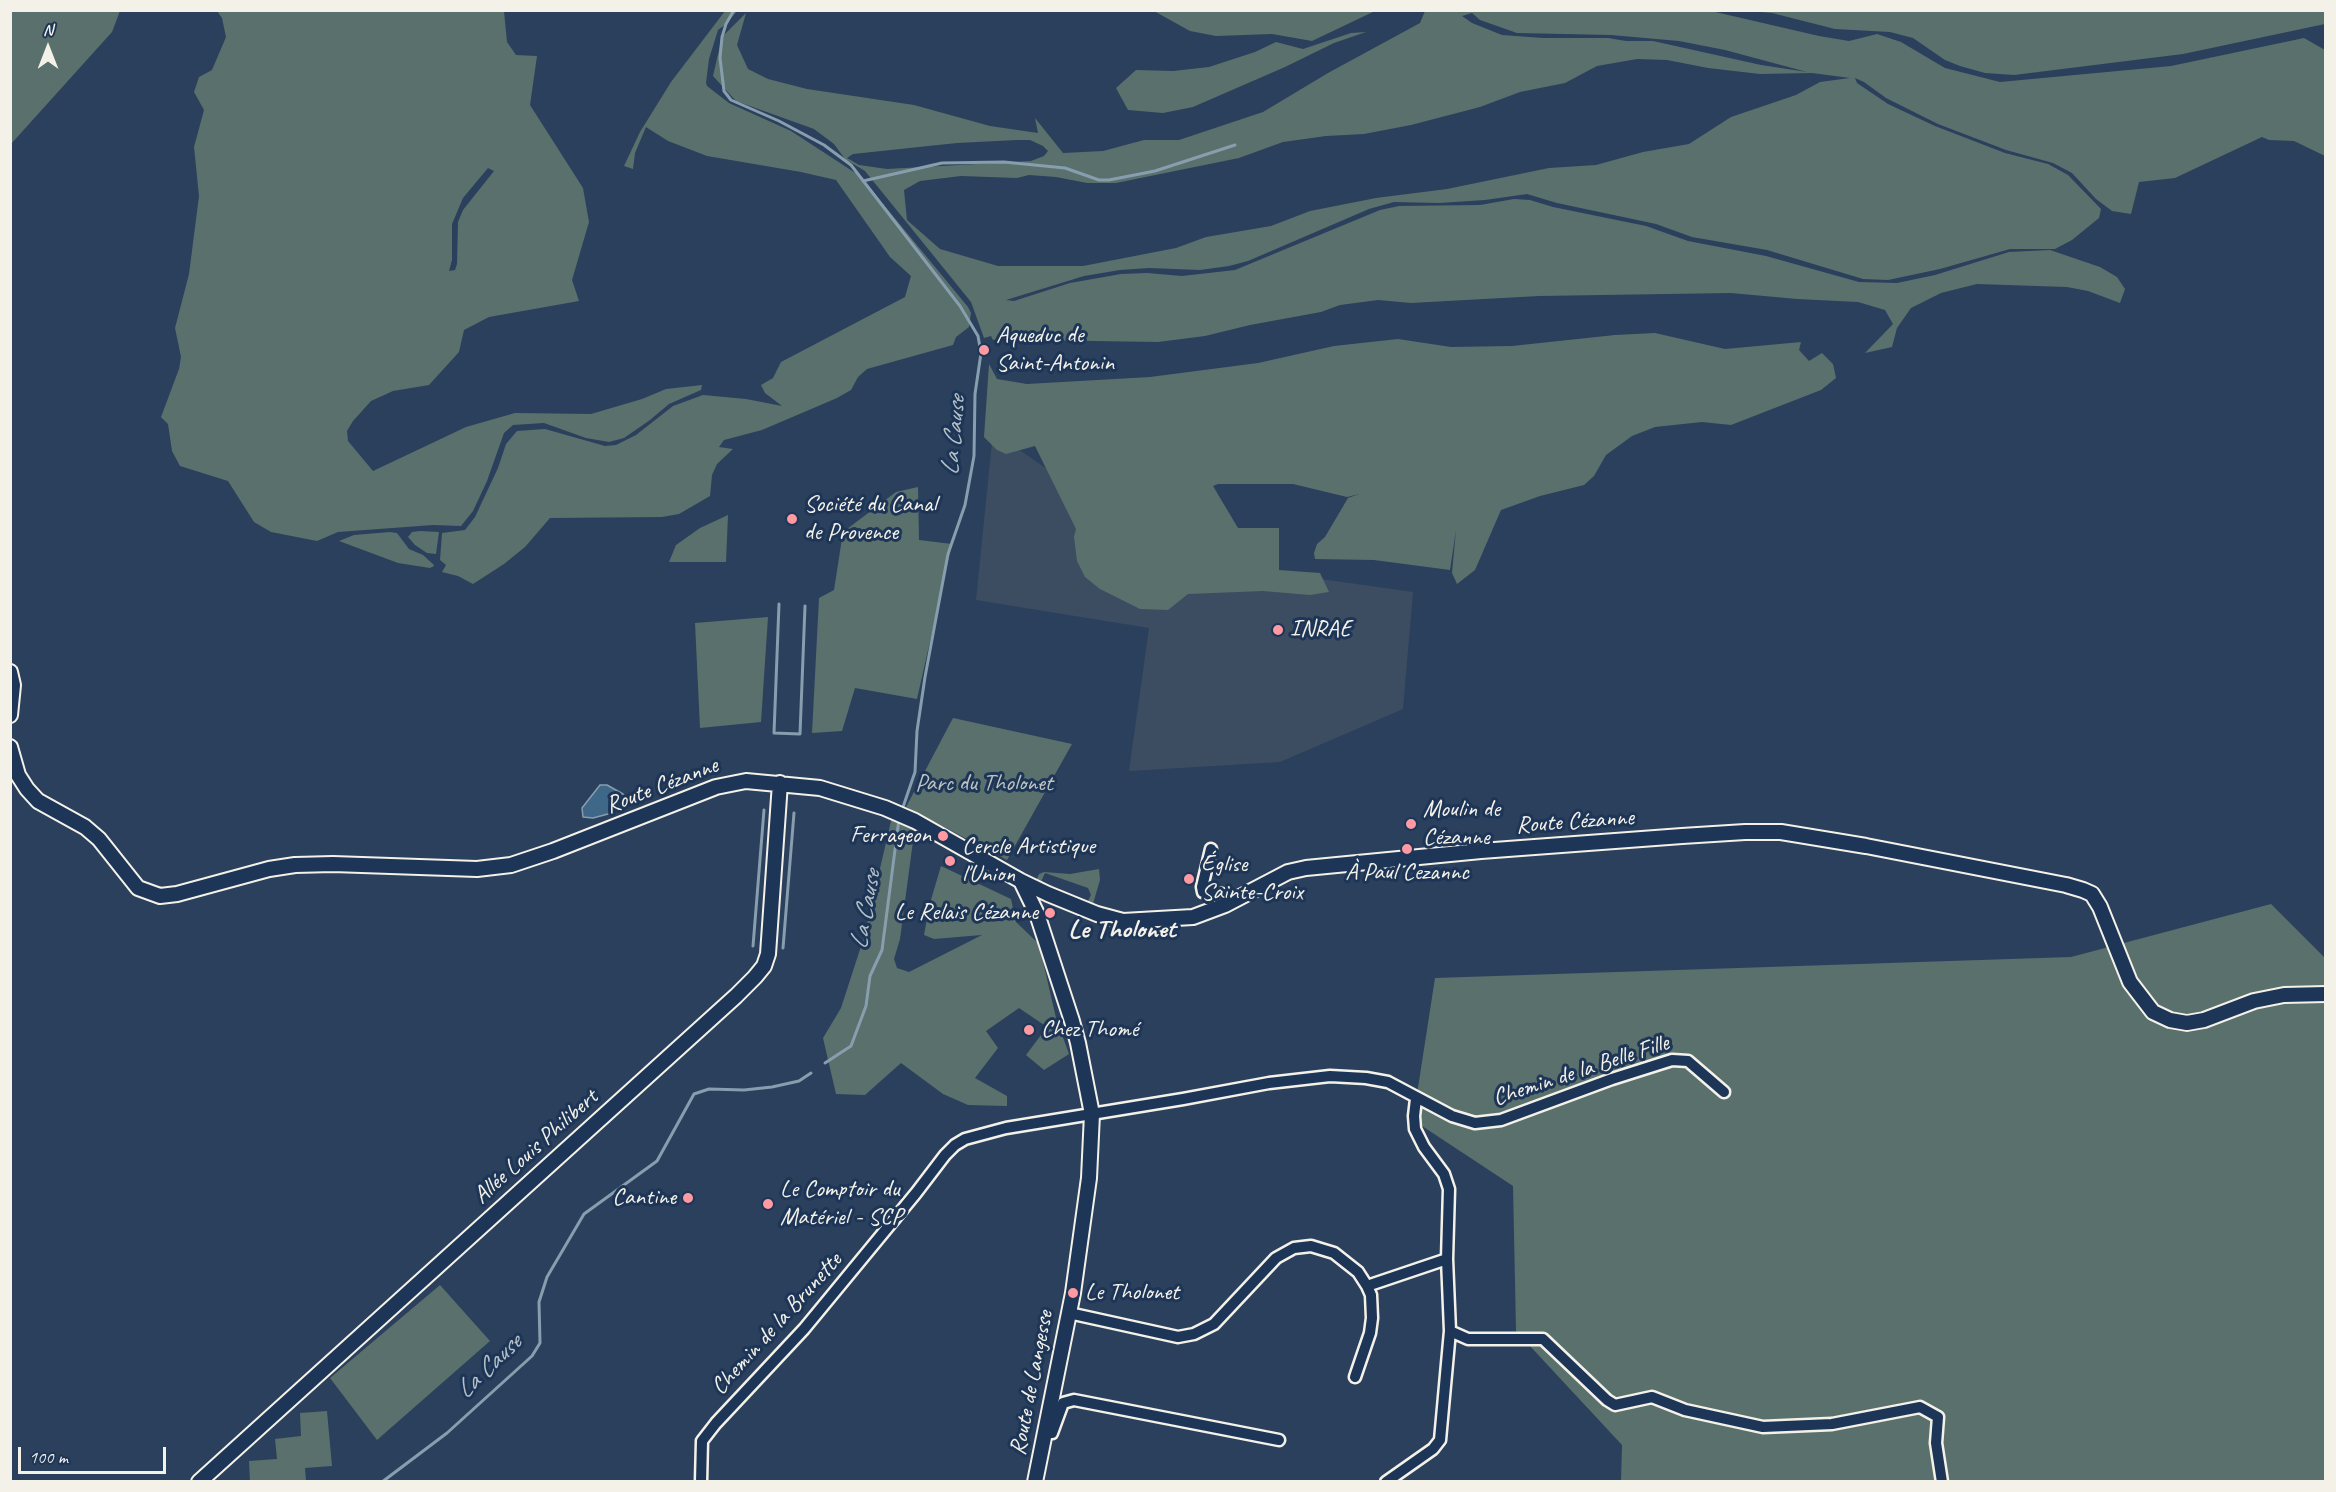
<!DOCTYPE html>
<meta charset="utf-8">
<style>
body{margin:0}
#map{position:relative;width:2336px;height:1492px;overflow:hidden;background:#2b405c;font-family:Caveat,sans-serif}
canvas{display:block}
.frame{position:absolute;inset:0;border:12px solid #f4f1e8;pointer-events:none}
.north{position:absolute;left:18px;top:18px;width:60px;height:60px;-webkit-text-stroke:4px #1d3557;paint-order:stroke;rotate:0deg;font-size:16px;font-weight:700;line-height:24px;text-align:center;color:#f4f1e8}
.north::after{content:'';display:block;margin:auto;width:21px;height:27px;background:#f4f1e8;clip-path:polygon(50% 0,100% 100%,50% 72%,0 100%)}
.scale{position:absolute;left:18px;top:1447px;width:148px;height:27px;box-sizing:border-box;border:3px solid #f4f1e8;border-top:0;padding-left:8px;font-size:18px;line-height:21px;white-space:nowrap;color:#f4f1e8;-webkit-text-stroke:4px #1d3557;paint-order:stroke}
</style>
<div id="map">
<canvas width="2336" height="1492"></canvas>
<div class="frame"></div>
<div class="north">N</div>
<div class="scale">100 m</div>
</div>
<script>
const ctx = document.querySelector('canvas').getContext('2d');
ctx.lineJoin = 'round';
function fillPath(path, color) { ctx.fillStyle = color; ctx.fill(path, 'evenodd'); }
const shape = rows => new Path2D(rows.map(r => 'M' + r).join(''));
function stroke(path, color, width, dash) { ctx.strokeStyle = color; ctx.lineWidth = width; ctx.lineCap = dash ? 'butt' : 'round'; ctx.setLineDash(dash || []); ctx.stroke(path); }
function write(font, color, halo, rows, align = 'center') {
  ctx.font = font + ' Caveat,sans-serif'; ctx.lineWidth = 6; ctx.setLineDash([]); ctx.textBaseline = 'middle'; ctx.strokeStyle = halo; ctx.fillStyle = color; for (const [text, x, y, turn = 0] of rows) {
    ctx.save(); ctx.translate(x, y); ctx.rotate((+turn || 0) * Math.PI / 180); ctx.textAlign = isNaN(turn) ? turn : align; if (halo) ctx.strokeText(text, 0, 0); ctx.fillText(text, 0, 0); ctx.restore();
  }
}
fillPath(shape([
 [993,432,1179,559,1413,592,1403,709,1280,762,1129,771,1149,628,976,600]
]), '#3c4d62');
fillPath(shape([
 [11,10,120,11,112,32,11,144],
 [2325,10,2325,24,2183,54,2014,75,1985,73,1960,66,1945,60,1913,38,1890,32,1835,29,1772,13,1750,11],
 [217,11,504,11,507,42,516,55,537,56,530,105,583,188,589,222,572,280,579,301,489,317,464,330,459,352,429,385,393,391,371,401,353,421,347,431,348,441,373,471,466,427,515,413,591,414,642,399,666,389,702,385,701,390,669,404,650,420,624,438,609,442,586,438,544,423,513,425,504,433,487,481,473,511,461,526,433,525,338,532,317,541,271,532,254,522,228,481,180,466,172,451,168,424,161,417,179,369,181,357,175,328,189,274,199,196,194,147,204,110,194,92,199,77,212,70,226,37,222,18],
 [488,168,494,171,463,210,458,222,457,264,455,270,449,271,452,260,452,224,463,198],
 [725,11,737,11,726,24,718,30,709,59,706,83,707,86,729,103,791,131,860,176,968,307,971,313,969,327,956,337,953,345,867,369,858,377,851,390,837,398,762,430,724,440,719,447,733,449,717,464,712,475,710,496,679,514,662,517,550,518,525,547,504,564,473,584,458,576,442,572,446,565,440,560,442,533,465,530,475,517,498,468,506,444,517,431,545,429,605,446,616,445,636,435,673,406,703,395,746,399,782,406,765,393,761,385,773,378,781,362,905,297,911,276,890,257,836,180,801,172,707,156,668,141,646,127,635,153,633,169,624,166,640,132,671,82],
 [1154,11,1375,11,1312,41,1272,34,1216,36,1190,31],
 [1425,11,1711,11,1819,36,1849,41,1877,34,1901,42,1945,68,2000,82,2171,66,2304,38,2325,50,2325,156,2294,141,2269,140,2262,137,2175,178,2139,182,2131,214,2112,211,2096,199,2072,173,2053,163,2006,150,1938,124,1886,98,1864,82,1855,78,1857,83,1888,104,1935,126,2005,153,2048,164,2068,175,2101,209,2099,218,2072,240,2055,249,2010,249,1940,269,1888,280,1863,279,1767,250,1692,237,1656,224,1557,203,1527,194,1485,200,1439,203,1394,202,1369,209,1248,261,1229,266,1200,270,1149,268,1120,270,1084,276,1006,300,1014,301,1070,283,1121,274,1147,273,1182,276,1235,270,1380,210,1399,206,1480,205,1514,199,1530,200,1553,207,1646,226,1688,241,1766,256,1859,282,1897,283,1935,275,2009,252,2050,250,2100,267,2117,277,2125,289,2120,303,2088,291,2067,287,1977,284,1941,293,1911,308,1897,328,1892,347,1865,353,1893,324,1885,310,1858,302,1797,299,1731,293,1539,296,1411,303,1378,300,1340,305,1321,312,1250,325,1205,336,1158,342,1031,340,1015,337,993,340,991,336,984,338,971,302,865,171,845,159,834,144,814,129,736,101,713,76,722,37,746,13,737,45,748,69,768,79,807,89,914,105,990,126,1038,133,1035,118,1063,153,1103,151,1144,140,1179,140,1263,112,1328,73,1420,23],
 [1472,13,1480,20,1517,33,1611,35,1679,41,1725,50,1807,72,1761,65,1653,41,1626,41,1608,38,1543,38,1502,35,1472,23,1462,16],
 [1637,59,1667,60,1708,68,1760,74,1812,73,1850,78,1820,82,1796,95,1731,117,1689,144,1643,152,1596,165,1549,168,1447,189,1376,198,1310,211,1271,226,1206,237,1176,248,1083,266,998,266,940,249,907,220,904,190,920,181,961,176,1017,178,1029,175,1056,177,1087,183,1116,183,1239,158,1283,142,1326,136,1364,134,1411,125,1480,107,1520,92,1565,83,1597,66],
 [1017,140,1030,140,1043,146,1048,151,1044,156,1031,161,887,169,859,165,847,158,853,154,957,143],
 [1366,32,1334,43,1285,67,1193,107,1163,113,1128,110,1116,88,1136,70,1173,71,1209,67,1255,52,1276,42,1303,49,1351,33],
 [1655,333,1725,349,1801,342,1799,350,1809,361,1822,353,1833,364,1836,378,1821,390,1731,425,1702,422,1655,427,1632,436,1606,455,1594,476,1584,485,1540,496,1501,510,1475,570,1457,584,1452,573,1456,530,1450,570,1374,560,1315,559,1314,553,1317,544,1325,537,1348,498,1359,494,1347,497,1293,484,1218,484,1213,486,1238,528,1279,528,1279,570,1320,573,1329,592,1310,595,1263,591,1188,594,1168,610,1140,609,1100,589,1085,577,1077,561,1074,537,1076,529,1035,446,1006,454,997,450,984,437,989,364,997,379,1027,384,1150,377,1258,363,1334,346,1398,339,1451,347,1512,346,1615,335],
 [918,487,919,540,952,544,917,699,855,688,842,731,812,733,819,598,834,590,843,532,896,492],
 [728,515,726,562,669,562,676,545,700,528],
 [420,531,439,532,436,554,427,553,415,545,408,537,412,532],
 [390,532,397,533,409,549,423,555,433,564,434,566,430,568,398,563,339,541,354,535],
 [768,617,761,722,700,728,695,623],
 [953,718,1072,744,1007,860,906,807],
 [892,817,915,826,900,939,894,959,897,968,909,972,982,935,934,939,924,935,930,903,941,866,1011,899,1016,922,1039,944,1056,1018,1069,1054,1044,1070,1026,1055,1047,1027,1019,1008,986,1031,998,1048,975,1078,1007,1096,1007,1106,968,1105,943,1094,901,1063,865,1095,836,1094,823,1038,841,1008,864,937],
 [1099,869,1100,880,1092,907,1086,905,1091,895,1088,888,1045,873,1040,884,1036,881,1039,874,1044,872,1070,874],
 [2271,904,2325,958,2325,1481,1621,1481,1622,1445,1516,1331,1513,1186,1413,1120,1435,978,2071,957],
 [440,1285,490,1341,377,1440,330,1378],
 [327,1411,332,1466,305,1468,306,1481,242,1481,250,1481,249,1461,277,1459,275,1439,301,1436,300,1413]
]), '#5a706c');
const water = shape([
 [600,785,607,785,623,794,625,796,625,804,622,808,608,814,593,818,583,817,582,808,600,785]
]);
fillPath(water, '#3f6787');
stroke(water, '#879eae', 1.5);
stroke(shape([
 [734,10,726,24,722,37,720,58,724,91,731,100,779,121,824,145,851,165,960,306,978,336,981,353,975,394,974,456,965,505,948,554,925,677,917,731,915,772,902,810],
 [863,181,942,163,1004,162,1065,168,1099,180,1109,180,1155,171,1235,145],
 [779,604,774,733,800,734,805,606],
 [753,946,764,810],
 [783,948,794,813],
 [825,1063,851,1046,866,1006,870,976,882,950,899,819],
 [382,1482,447,1433,532,1356,540,1343,539,1302,547,1277,584,1214,657,1161,694,1094,709,1089,744,1090,772,1087,799,1081,811,1073]
]), '#879eae', 3);
const street = shape([
 [1211,849,1202,887,1203,892,1222,894,1236,899],
 [1416,1099,1414,1116,1415,1129,1424,1147,1444,1174,1449,1189,1447,1259,1450,1331,1468,1339,1543,1339,1607,1400,1615,1405,1652,1397,1685,1410,1763,1427,1832,1424,1920,1407,1938,1417,1936,1443,1942,1482],
 [1069,1313,1178,1337,1194,1334,1214,1324,1276,1258,1294,1248,1311,1246,1334,1253,1358,1272,1367,1286,1447,1259],
 [1355,1377,1370,1333,1372,1318,1371,1295,1367,1286],
 [1045,1432,1052,1433,1063,1403,1074,1400,1279,1440],
 [701,1482,702,1441,716,1423,804,1329,916,1193,945,1155,955,1145,965,1139,1006,1128,1183,1099,1269,1083,1330,1076,1366,1078,1388,1082,1452,1116,1475,1123,1501,1120,1612,1079,1672,1060,1688,1061,1724,1092],
 [1386,1482,1433,1449,1440,1440,1450,1331]
]);
const secondary = shape([
 [10,672,13,685,10,715],
 [10,747,18,775,27,789,38,801,85,827,99,839,138,888,160,896,177,894,269,869,295,865,333,864,477,869,511,865,553,851,716,787,746,781,820,788,885,808,915,821,1021,881,1048,894,1097,914,1123,921,1193,917,1225,905,1288,872,1306,868,1481,851,1682,836,1745,832,1781,832,1866,846,2066,885,2083,890,2092,894,2100,907,2130,982,2153,1012,2170,1020,2187,1023,2204,1020,2254,1001,2284,995,2326,994],
 [1021,881,1037,914,1072,1021,1078,1043,1092,1114,1089,1178,1073,1293,1035,1482],
 [199,1482,736,996,755,977,764,966,768,954,780,783]
]);
stroke(street, '#f4f1e8', 15);
stroke(secondary, '#f4f1e8', 18);
stroke(street, '#1d3557', 10);
stroke(secondary, '#1d3557', 14);
for (const [x, y, r, color] of [
 [984,350,6,"#ff9aa2"],
 [792,519,6,"#ff9aa2"],
 [1278,630,6,"#ff9aa2"],
 [1411,824,6,"#ff9aa2"],
 [943,836,6,"#ff9aa2"],
 [1407,849,6,"#ff9aa2"],
 [950,861,6,"#ff9aa2"],
 [1189,879,6,"#ff9aa2"],
 [1050,913,6,"#ff9aa2"],
 [1029,1030,6,"#ff9aa2"],
 [688,1198,6,"#ff9aa2"],
 [768,1204,6,"#ff9aa2"],
 [1073,1293,6,"#ff9aa2"]
]) { const dot = new Path2D(); dot.arc(x, y, r, 0, 2 * Math.PI); ctx.fillStyle = color; ctx.fill(dot); stroke(dot, '#1d3557', 2); }
write('24px', '#f4f1e8', '#1d3557', [
 ["Aqueduc de",996,336],
 ["Saint-Antonin",996,364],
 ["Société du Canal",804,505],
 ["de Provence",804,533],
 ["INRAE",1290,630],
 ["Moulin de",1423,810],
 ["Cézanne",1423,838],
 ["Ferrageon",931,836,"right"],
 ["Cercle Artistique",962,847],
 ["l'Union",962,875],
 ["Église",1201,865],
 ["Sainte-Croix",1201,893],
 ["À Paul Cezannc",1407,873,"center"],
 ["Le Relais Cézanne",1038,913,"right"],
 ["Chez Thomé",1041,1030],
 ["Le Comptoir du",780,1190],
 ["Matériel - SCP",780,1218],
 ["Cantine",676,1198,"right"],
 ["Le Tholonet",1085,1293]
], 'left');
write('24px', '#bec4bd', '#1d3557', [
 ["Parc du Tholonet",984,784]
]);
write('24px', '#f4f1e8', '#1d3557', [
 ["Route Cézanne",662,786,-21],
 ["Route Cézanne",1575,822,-4],
 ["Chemin de la Belle Fille",1581,1071,-18],
 ["Allée Louis Philibert",536,1147,-42],
 ["Chemin de la Brunette",777,1324,-48],
 ["Route de Langesse",1032,1383,-79]
]);
write('italic 26px', '#b5c1c6', '#1d3557', [
 ["La Cause",954,436,-85],
 ["La Cause",866,910,-80],
 ["La Cause",489,1367,-44]
]);
write('bold 27px', '#f4f1e8', '#1d3557', [
 ["Le Tholonet",1122,930]
]);
</script>
